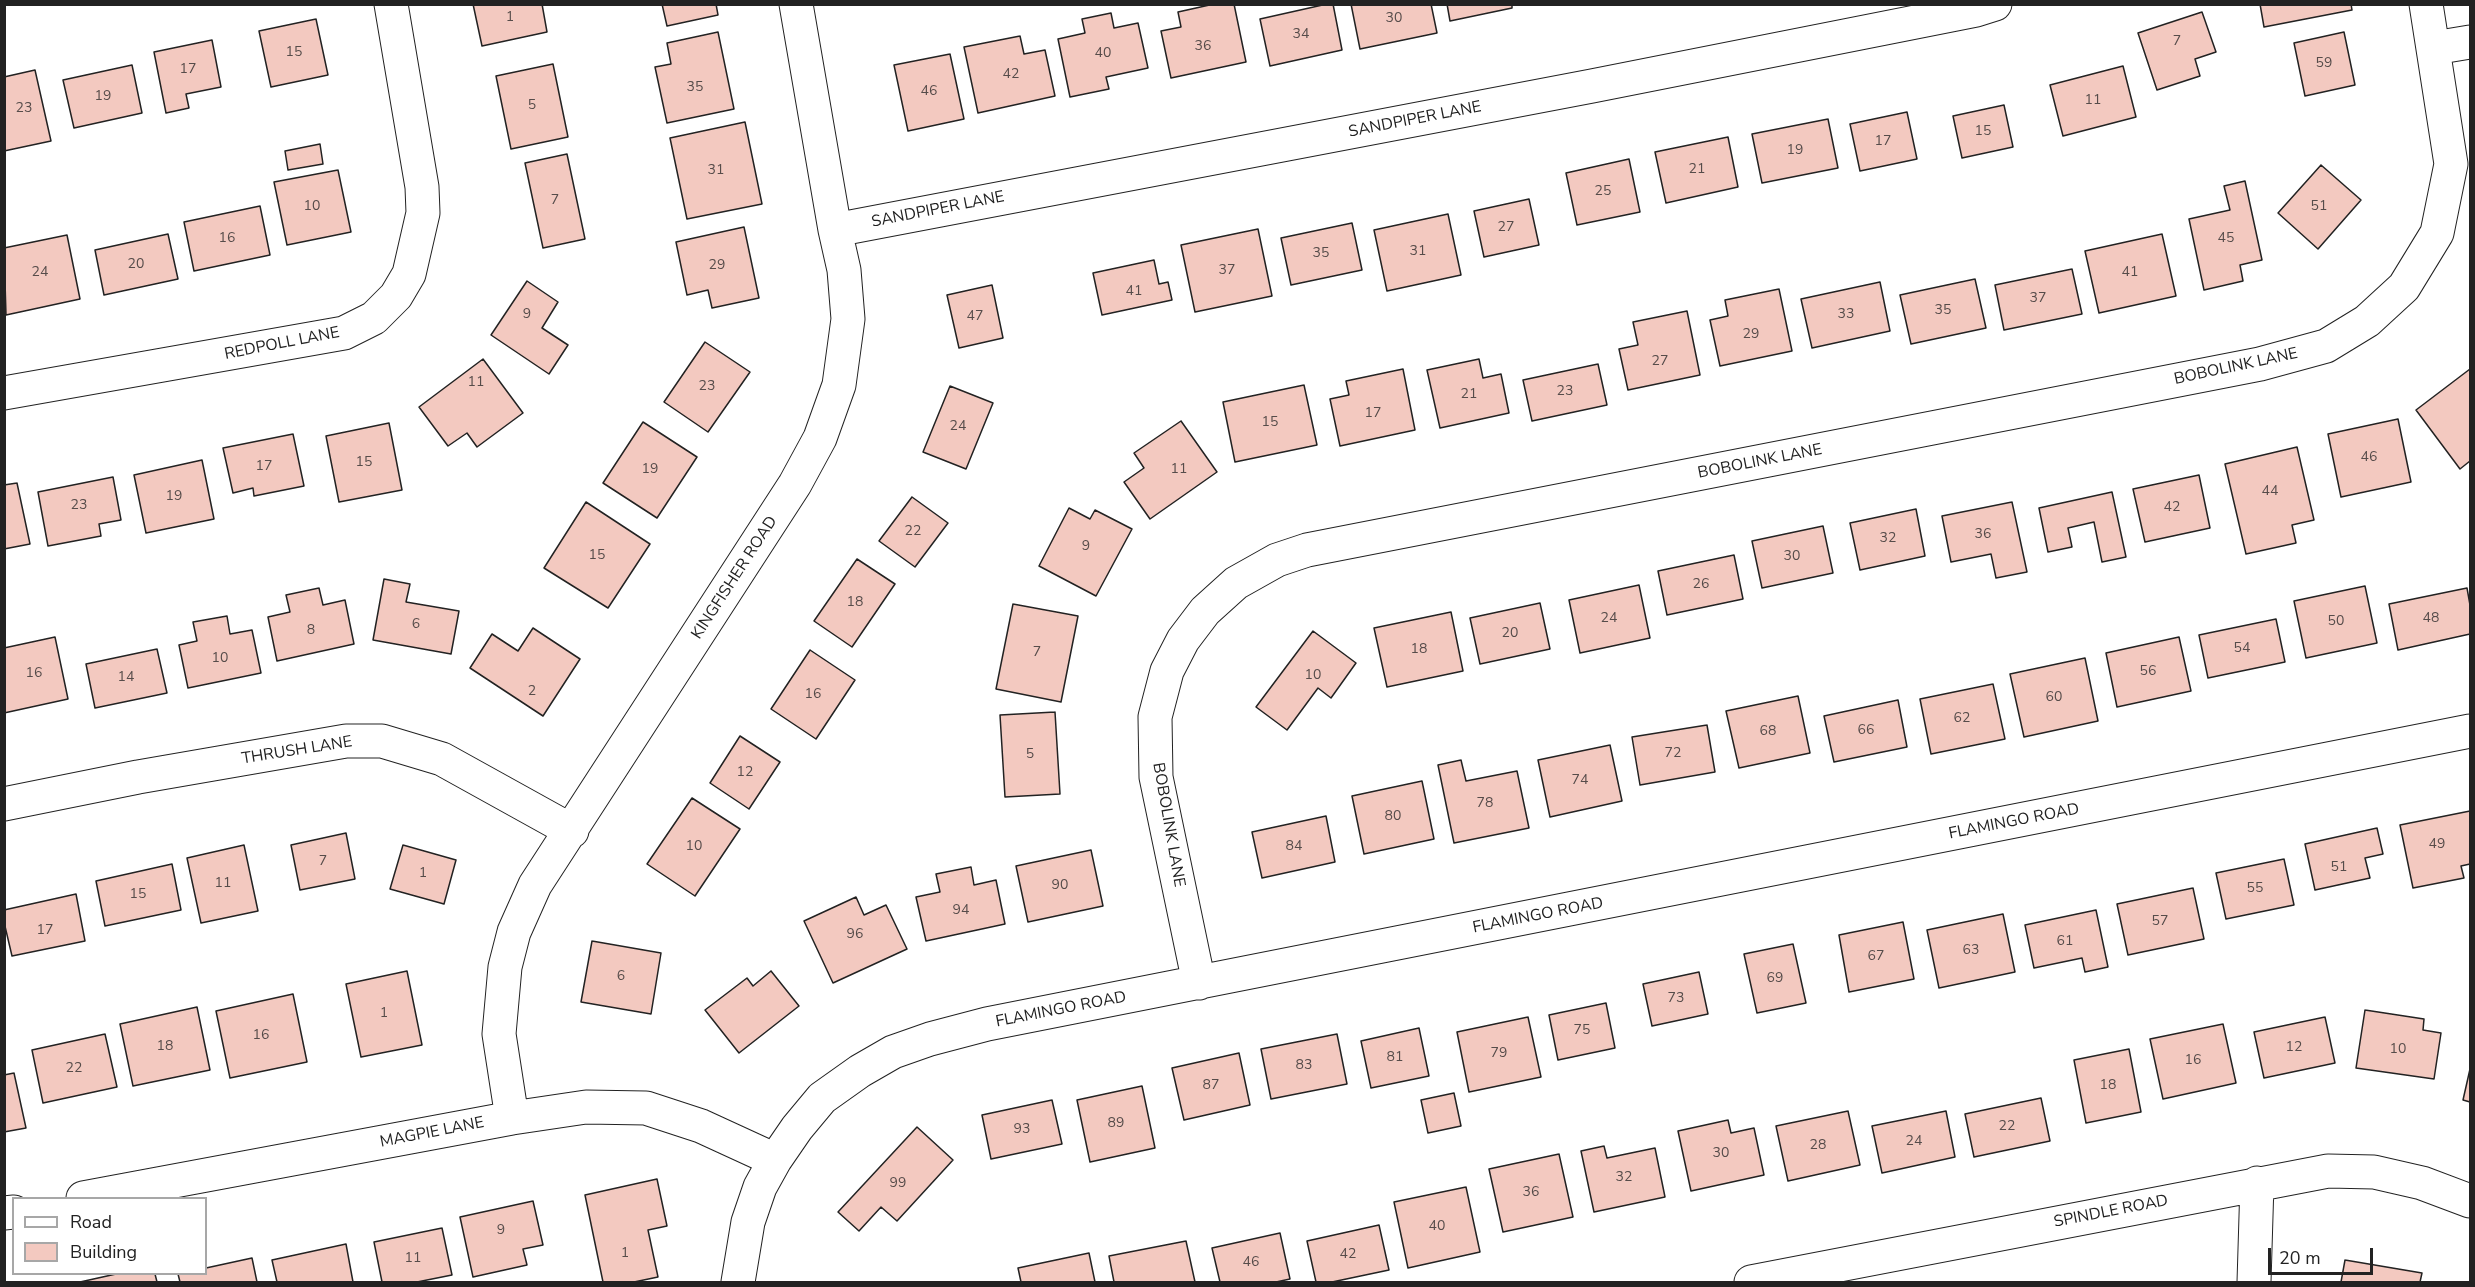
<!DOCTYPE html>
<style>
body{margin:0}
#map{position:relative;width:2475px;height:1287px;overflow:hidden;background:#fff;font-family:"Nunito Sans",sans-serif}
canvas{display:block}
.frame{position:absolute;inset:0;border:6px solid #222;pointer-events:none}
.legend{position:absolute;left:12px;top:1197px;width:195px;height:78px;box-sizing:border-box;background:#fff;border:2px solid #a7a7a7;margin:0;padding:8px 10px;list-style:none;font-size:18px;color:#222}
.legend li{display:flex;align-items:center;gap:12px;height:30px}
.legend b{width:30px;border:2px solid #a7a7a7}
.scale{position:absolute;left:2268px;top:1248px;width:105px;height:27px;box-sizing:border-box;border:3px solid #222;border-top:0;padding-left:8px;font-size:18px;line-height:21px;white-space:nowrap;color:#222;-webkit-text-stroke:4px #fff;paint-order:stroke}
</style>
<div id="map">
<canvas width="2475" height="1287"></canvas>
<div class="frame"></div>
<ul class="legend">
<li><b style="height:8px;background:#fff"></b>Road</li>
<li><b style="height:16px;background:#f3c9c0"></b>Building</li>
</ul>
<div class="scale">20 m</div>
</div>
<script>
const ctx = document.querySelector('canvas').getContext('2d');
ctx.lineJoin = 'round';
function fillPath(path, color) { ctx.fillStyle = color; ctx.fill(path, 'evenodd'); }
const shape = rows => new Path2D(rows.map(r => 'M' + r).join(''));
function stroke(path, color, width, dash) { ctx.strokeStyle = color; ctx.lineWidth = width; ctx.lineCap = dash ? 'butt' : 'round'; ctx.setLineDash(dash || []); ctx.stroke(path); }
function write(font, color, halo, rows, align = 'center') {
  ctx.font = font + ' "Nunito Sans",sans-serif'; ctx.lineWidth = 4.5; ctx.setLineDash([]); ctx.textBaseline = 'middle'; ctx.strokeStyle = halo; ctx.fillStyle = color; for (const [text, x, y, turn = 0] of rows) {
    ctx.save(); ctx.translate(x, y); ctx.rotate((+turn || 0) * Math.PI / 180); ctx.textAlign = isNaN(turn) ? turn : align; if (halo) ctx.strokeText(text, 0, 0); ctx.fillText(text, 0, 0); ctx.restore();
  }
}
const building = shape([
 [473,4,542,4,547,32,482,46,473,4],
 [662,4,716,4,718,15,667,26,662,4],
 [1214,4,1234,4,1246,62,1171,78,1161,31,1181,27,1178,12,1214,4],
 [1327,4,1333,4,1342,50,1270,66,1260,19,1327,4],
 [1351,4,1431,4,1437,33,1360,49,1351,4],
 [1447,4,1512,4,1512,8,1450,21,1447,4],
 [2260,4,2351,4,2352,10,2264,27,2260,4],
 [2202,12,2216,52,2195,59,2200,76,2157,90,2138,33,2202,12],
 [1111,13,1114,28,1138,23,1148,68,1106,77,1109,89,1070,97,1058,39,1085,33,1082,19,1111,13],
 [316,19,328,75,271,87,259,31,316,19],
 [718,32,734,109,667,123,655,67,671,64,667,43,718,32],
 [2344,32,2355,85,2305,96,2294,43,2344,32],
 [1020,36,1024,54,1045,50,1055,96,978,113,964,47,1020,36],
 [212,40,221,87,186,94,189,108,166,113,154,52,212,40],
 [950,54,964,119,908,131,894,65,950,54],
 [553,64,568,137,511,149,496,76,553,64],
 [132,65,142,113,74,128,63,80,132,65],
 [2123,66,2136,117,2063,136,2050,85,2123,66],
 [35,70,51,141,4,151,4,77,35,70],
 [2004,105,2013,147,1962,158,1953,116,2004,105],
 [1907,112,1917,159,1860,171,1850,124,1907,112],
 [1828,119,1838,168,1762,183,1752,134,1828,119],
 [745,122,762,204,687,219,670,138,745,122],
 [1728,137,1738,187,1666,203,1655,152,1728,137],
 [320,144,323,164,288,170,285,151,320,144],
 [567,154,585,239,543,248,525,163,567,154],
 [1629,159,1640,212,1577,225,1566,173,1629,159],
 [2321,165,2361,200,2318,249,2278,213,2321,165],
 [338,170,351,232,287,245,274,182,338,170],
 [2245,181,2262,260,2240,265,2243,281,2204,290,2189,219,2230,210,2224,186,2245,181],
 [1529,199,1539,245,1484,257,1474,211,1529,199],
 [260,206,270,255,194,271,184,222,260,206],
 [1448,214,1461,275,1387,291,1374,230,1448,214],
 [1352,223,1362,270,1291,285,1281,238,1352,223],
 [744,227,759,298,712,308,708,290,687,295,676,242,744,227],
 [1258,229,1272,296,1195,312,1181,245,1258,229],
 [168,234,178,279,104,295,95,250,168,234],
 [2162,234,2176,296,2099,313,2085,251,2162,234],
 [67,235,80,299,6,315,4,248,67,235],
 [1154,260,1159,284,1168,282,1172,300,1102,315,1093,273,1154,260],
 [2072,269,2082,314,2004,330,1995,285,2072,269],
 [1975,279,1986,328,1911,344,1900,295,1975,279],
 [527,281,558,302,542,328,568,345,549,374,491,335,527,281],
 [1880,282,1890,331,1812,348,1801,299,1880,282],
 [992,285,1003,338,959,348,947,295,992,285],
 [1779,289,1792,351,1720,366,1710,320,1728,316,1725,300,1779,289],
 [1687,311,1700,375,1628,390,1619,349,1638,345,1633,322,1687,311],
 [705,342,750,372,708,432,664,402,705,342],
 [483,359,523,413,477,447,467,433,448,446,419,407,483,359],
 [1479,359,1483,378,1501,374,1509,413,1440,428,1427,370,1479,359],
 [1598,364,1607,405,1532,421,1523,380,1598,364],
 [1403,369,1415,430,1340,446,1330,399,1349,395,1346,381,1403,369],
 [2470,369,2470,461,2460,469,2416,410,2470,369],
 [1304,385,1317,445,1235,462,1223,402,1304,385],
 [950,386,993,403,966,469,923,452,950,386],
 [2398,419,2411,482,2341,497,2328,434,2398,419],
 [1181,421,1217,472,1150,519,1124,482,1144,468,1134,453,1181,421],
 [643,422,697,457,657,518,603,483,643,422],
 [389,423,402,490,339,502,326,436,389,423],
 [293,434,304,486,254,496,253,488,233,493,223,448,293,434],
 [2297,447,2314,520,2292,525,2296,543,2246,554,2225,464,2297,447],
 [202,460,214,519,146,533,134,475,202,460],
 [2199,475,2210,528,2145,542,2133,489,2199,475],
 [113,477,121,520,99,524,101,536,48,546,38,492,113,477],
 [17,483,30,544,4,549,4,485,17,483],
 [2112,492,2126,557,2102,562,2094,522,2068,528,2072,547,2048,552,2039,508,2112,492],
 [912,497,948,523,915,567,879,541,912,497],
 [586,502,650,544,608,608,544,568,586,502],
 [2012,502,2027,572,1996,578,1991,554,1951,562,1942,516,2012,502],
 [1069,508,1090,519,1095,510,1132,529,1096,596,1039,566,1069,508],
 [1916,509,1925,556,1860,570,1850,523,1916,509],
 [1823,526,1833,573,1762,588,1752,541,1823,526],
 [1734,555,1743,599,1667,615,1658,571,1734,555],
 [857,559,895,584,852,647,814,621,857,559],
 [384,579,410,584,406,602,459,611,451,654,373,640,384,579],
 [1639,585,1650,638,1580,653,1569,600,1639,585],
 [2365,586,2377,643,2306,658,2294,601,2365,586],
 [319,588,323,605,345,600,354,644,277,661,268,617,290,612,286,595,319,588],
 [2467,588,2470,605,2470,634,2398,650,2389,604,2467,588],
 [1540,603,1550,649,1480,664,1470,618,1540,603],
 [1013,604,1078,616,1061,702,996,689,1013,604],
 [1451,612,1463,671,1387,687,1374,628,1451,612],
 [227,616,230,634,252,630,261,673,188,688,179,645,197,641,193,622,227,616],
 [2276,619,2285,662,2208,678,2199,635,2276,619],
 [533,628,580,659,543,716,470,668,492,634,518,651,533,628],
 [1313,631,1356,663,1331,698,1318,688,1287,730,1256,707,1313,631],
 [55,637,68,699,4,713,4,648,55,637],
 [2179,637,2191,691,2117,707,2106,653,2179,637],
 [157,649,167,693,95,708,86,664,157,649],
 [810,650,855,680,816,739,771,709,810,650],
 [2085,658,2098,721,2024,737,2010,674,2085,658],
 [1993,684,2005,739,1931,754,1920,699,1993,684],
 [1798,696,1810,753,1739,768,1726,711,1798,696],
 [1898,700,1907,747,1834,762,1824,716,1898,700],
 [1055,712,1060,794,1005,797,1000,715,1055,712],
 [1707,725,1715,772,1640,785,1632,737,1707,725],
 [740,736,780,762,749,809,710,783,740,736],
 [1610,745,1622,801,1550,817,1538,760,1610,745],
 [1461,760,1466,781,1517,771,1529,828,1454,843,1438,765,1461,760],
 [1422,781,1434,839,1364,854,1352,796,1422,781],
 [692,798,740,829,695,896,647,864,692,798],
 [2470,811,2470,864,2461,866,2464,878,2413,888,2400,825,2470,811],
 [1326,816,1335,862,1262,878,1252,832,1326,816],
 [2377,828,2383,854,2365,858,2370,878,2315,890,2305,844,2377,828],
 [346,833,355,879,300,890,291,845,346,833],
 [244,845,258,911,201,923,187,858,244,845],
 [403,845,456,860,444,904,390,889,403,845],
 [1091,850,1103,906,1028,922,1016,866,1091,850],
 [2284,859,2294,905,2226,919,2216,873,2284,859],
 [172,864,181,910,105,926,96,881,172,864],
 [971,867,974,885,996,880,1005,924,926,941,916,897,940,892,936,874,971,867],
 [2193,888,2204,939,2128,955,2117,904,2193,888],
 [76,894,85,941,12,956,4,922,4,910,76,894],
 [856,897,864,915,886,905,907,949,833,983,804,921,856,897],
 [2096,910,2108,967,2085,972,2082,958,2034,968,2025,925,2096,910],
 [2003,914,2015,972,1939,988,1927,930,2003,914],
 [1903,922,1914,979,1849,992,1839,935,1903,922],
 [592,941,661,953,651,1014,581,1002,592,941],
 [1793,944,1806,1003,1757,1013,1744,954,1793,944],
 [407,971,422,1045,361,1057,346,984,407,971],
 [771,971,799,1006,739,1053,705,1010,747,978,753,986,771,971],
 [1699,972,1708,1014,1652,1026,1643,984,1699,972],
 [293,994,307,1062,230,1078,216,1011,293,994],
 [1606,1003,1615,1048,1558,1060,1549,1015,1606,1003],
 [197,1007,210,1070,133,1086,120,1024,197,1007],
 [2365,1010,2424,1019,2423,1030,2441,1033,2434,1079,2356,1068,2365,1010],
 [1528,1017,1541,1077,1469,1092,1457,1032,1528,1017],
 [2325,1017,2335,1063,2264,1078,2254,1032,2325,1017],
 [2223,1024,2236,1083,2163,1099,2150,1039,2223,1024],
 [1419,1028,1429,1076,1371,1088,1361,1041,1419,1028],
 [105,1034,117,1087,43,1103,32,1050,105,1034],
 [1337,1034,1347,1084,1271,1099,1261,1049,1337,1034],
 [2129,1049,2141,1112,2086,1123,2074,1060,2129,1049],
 [1239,1053,1250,1105,1184,1120,1172,1068,1239,1053],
 [2470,1069,2470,1102,2463,1100,2470,1069],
 [14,1073,26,1128,4,1132,4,1075,14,1073],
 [1142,1086,1155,1148,1090,1162,1077,1100,1142,1086],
 [1454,1093,1461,1126,1428,1133,1421,1100,1454,1093],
 [2041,1098,2050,1141,1974,1157,1965,1114,2041,1098],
 [1052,1100,1062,1144,991,1159,982,1115,1052,1100],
 [1848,1111,1860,1165,1788,1181,1776,1126,1848,1111],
 [1946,1111,1955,1157,1882,1173,1872,1126,1946,1111],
 [1728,1120,1731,1133,1754,1128,1764,1175,1691,1191,1678,1131,1728,1120],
 [917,1127,953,1160,897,1221,881,1207,859,1231,838,1212,917,1127],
 [1604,1146,1607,1158,1655,1148,1665,1197,1594,1212,1581,1151,1604,1146],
 [1559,1154,1573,1217,1503,1232,1489,1169,1559,1154],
 [657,1179,667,1226,648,1230,658,1277,634,1282,603,1282,585,1195,657,1179],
 [1466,1187,1480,1252,1408,1268,1394,1202,1466,1187],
 [533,1201,543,1245,523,1249,527,1265,473,1277,460,1217,533,1201],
 [1379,1225,1389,1270,1332,1282,1316,1282,1307,1241,1379,1225],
 [442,1228,452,1275,417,1282,382,1282,374,1242,442,1228],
 [1280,1233,1290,1279,1276,1282,1220,1282,1212,1248,1280,1233],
 [1186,1241,1195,1282,1114,1282,1109,1256,1186,1241],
 [346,1244,353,1282,277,1282,272,1260,346,1244],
 [1089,1253,1095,1282,1021,1282,1018,1268,1089,1253],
 [252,1258,257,1282,180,1282,178,1274,206,1274,206,1268,252,1258],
 [2345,1260,2422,1273,2420,1282,2341,1282,2345,1260],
 [116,1274,155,1274,157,1282,80,1282,116,1274]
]);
fillPath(building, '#f3c9c0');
stroke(building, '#222', 1.5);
const minor = shape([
 [2434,48,2470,42],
 [835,230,1592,86,1976,10,1995,4],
 [4,393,344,333,374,318,396,296,409,274,423,213,422,187,391,4],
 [4,804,138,777,346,741,382,741,442,759,572,831],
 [1199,983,1156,777,1155,717,1167,671,1183,640,1205,611,1236,583,1277,560,1307,550,2260,364,2326,346,2367,321,2404,287,2437,233,2451,164,2426,4],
 [512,1118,499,1034,505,967,514,932,535,885,795,484,820,438,839,385,848,319,844,270,835,230,796,4],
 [83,1198,512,1118,586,1107,646,1108,701,1126,775,1160],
 [4,1213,14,1212],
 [738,1282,748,1222,760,1187,775,1160,797,1128,822,1098,860,1071,893,1052,930,1039,987,1024,2470,731],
 [1751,1282,2328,1171,2374,1172,2422,1183,2470,1201],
 [2254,1282,2257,1183]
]);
stroke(minor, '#222', 35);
stroke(minor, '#fff', 33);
write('14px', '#564c4a', null, [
 ["1",510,18],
 ["30",1394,19],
 ["34",1301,35],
 ["7",2177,42],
 ["36",1203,47],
 ["15",294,53],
 ["40",1103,54],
 ["59",2324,64],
 ["17",188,70],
 ["42",1011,75],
 ["35",695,88],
 ["46",929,92],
 ["19",103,97],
 ["11",2093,101],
 ["5",532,106],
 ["23",24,109],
 ["15",1983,132],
 ["17",1883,142],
 ["19",1795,151],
 ["21",1697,170],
 ["31",716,171],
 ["25",1603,192],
 ["7",555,201],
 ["10",312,207],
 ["51",2319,207],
 ["27",1506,228],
 ["16",227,239],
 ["45",2226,239],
 ["31",1418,252],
 ["35",1321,254],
 ["20",136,265],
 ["29",717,266],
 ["37",1227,271],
 ["24",40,273],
 ["41",2130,273],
 ["41",1134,292],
 ["37",2038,299],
 ["35",1943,311],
 ["9",527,315],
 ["33",1846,315],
 ["47",975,317],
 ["29",1751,335],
 ["27",1660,362],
 ["11",476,383],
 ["23",707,387],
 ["23",1565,392],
 ["21",1469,395],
 ["17",1373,414],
 ["15",1270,423],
 ["24",958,427],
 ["46",2369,458],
 ["15",364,463],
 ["17",264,467],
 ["19",650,470],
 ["11",1179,470],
 ["44",2270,492],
 ["19",174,497],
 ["23",79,506],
 ["42",2172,508],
 ["22",913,532],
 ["36",1983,535],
 ["32",1888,539],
 ["9",1086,547],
 ["15",597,556],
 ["30",1792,557],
 ["26",1701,585],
 ["18",855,603],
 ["24",1609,619],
 ["48",2431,619],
 ["50",2336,622],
 ["6",416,625],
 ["8",311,631],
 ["20",1510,634],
 ["54",2242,649],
 ["18",1419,650],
 ["7",1037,653],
 ["10",220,659],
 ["56",2148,672],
 ["16",34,674],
 ["10",1313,676],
 ["14",126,678],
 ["2",532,692],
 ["16",813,695],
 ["60",2054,698],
 ["62",1962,719],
 ["66",1866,731],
 ["68",1768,732],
 ["72",1673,754],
 ["5",1030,755],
 ["12",745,773],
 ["74",1580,781],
 ["78",1485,804],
 ["80",1393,817],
 ["49",2437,845],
 ["10",694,847],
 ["84",1294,847],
 ["7",323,862],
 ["51",2339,868],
 ["1",423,874],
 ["11",223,884],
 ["90",1060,886],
 ["55",2255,889],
 ["15",138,895],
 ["94",961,911],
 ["57",2160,922],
 ["17",45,931],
 ["96",855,935],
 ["61",2065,942],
 ["63",1971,951],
 ["67",1876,957],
 ["6",621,977],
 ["69",1775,979],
 ["73",1676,999],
 ["1",384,1014],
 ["75",1582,1031],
 ["16",261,1036],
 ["18",165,1047],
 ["12",2294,1048],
 ["10",2398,1050],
 ["79",1499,1054],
 ["81",1395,1058],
 ["16",2193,1061],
 ["83",1304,1066],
 ["22",74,1069],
 ["87",1211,1086],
 ["18",2108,1086],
 ["89",1116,1124],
 ["22",2007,1127],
 ["93",1022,1130],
 ["24",1914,1142],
 ["28",1818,1146],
 ["30",1721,1154],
 ["32",1624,1178],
 ["99",898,1184],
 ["36",1531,1193],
 ["40",1437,1227],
 ["9",501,1231],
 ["1",625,1254],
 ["42",1348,1255],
 ["11",413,1259],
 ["46",1251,1263]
]);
write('16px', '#222', '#fff', [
 ["SANDPIPER LANE",1415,120,-11],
 ["SANDPIPER LANE",938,210,-11],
 ["REDPOLL LANE",282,344,-11],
 ["BOBOLINK LANE",2236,367,-12],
 ["BOBOLINK LANE",1760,462,-11],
 ["KINGFISHER ROAD",735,578,-57],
 ["THRUSH LANE",297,751,-9],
 ["FLAMINGO ROAD",2014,822,-11],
 ["BOBOLINK LANE",1168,825,80],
 ["FLAMINGO ROAD",1538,916,-11],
 ["FLAMINGO ROAD",1061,1010,-11],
 ["MAGPIE LANE",432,1133,-11],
 ["SPINDLE ROAD",2111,1212,-11]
]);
</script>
